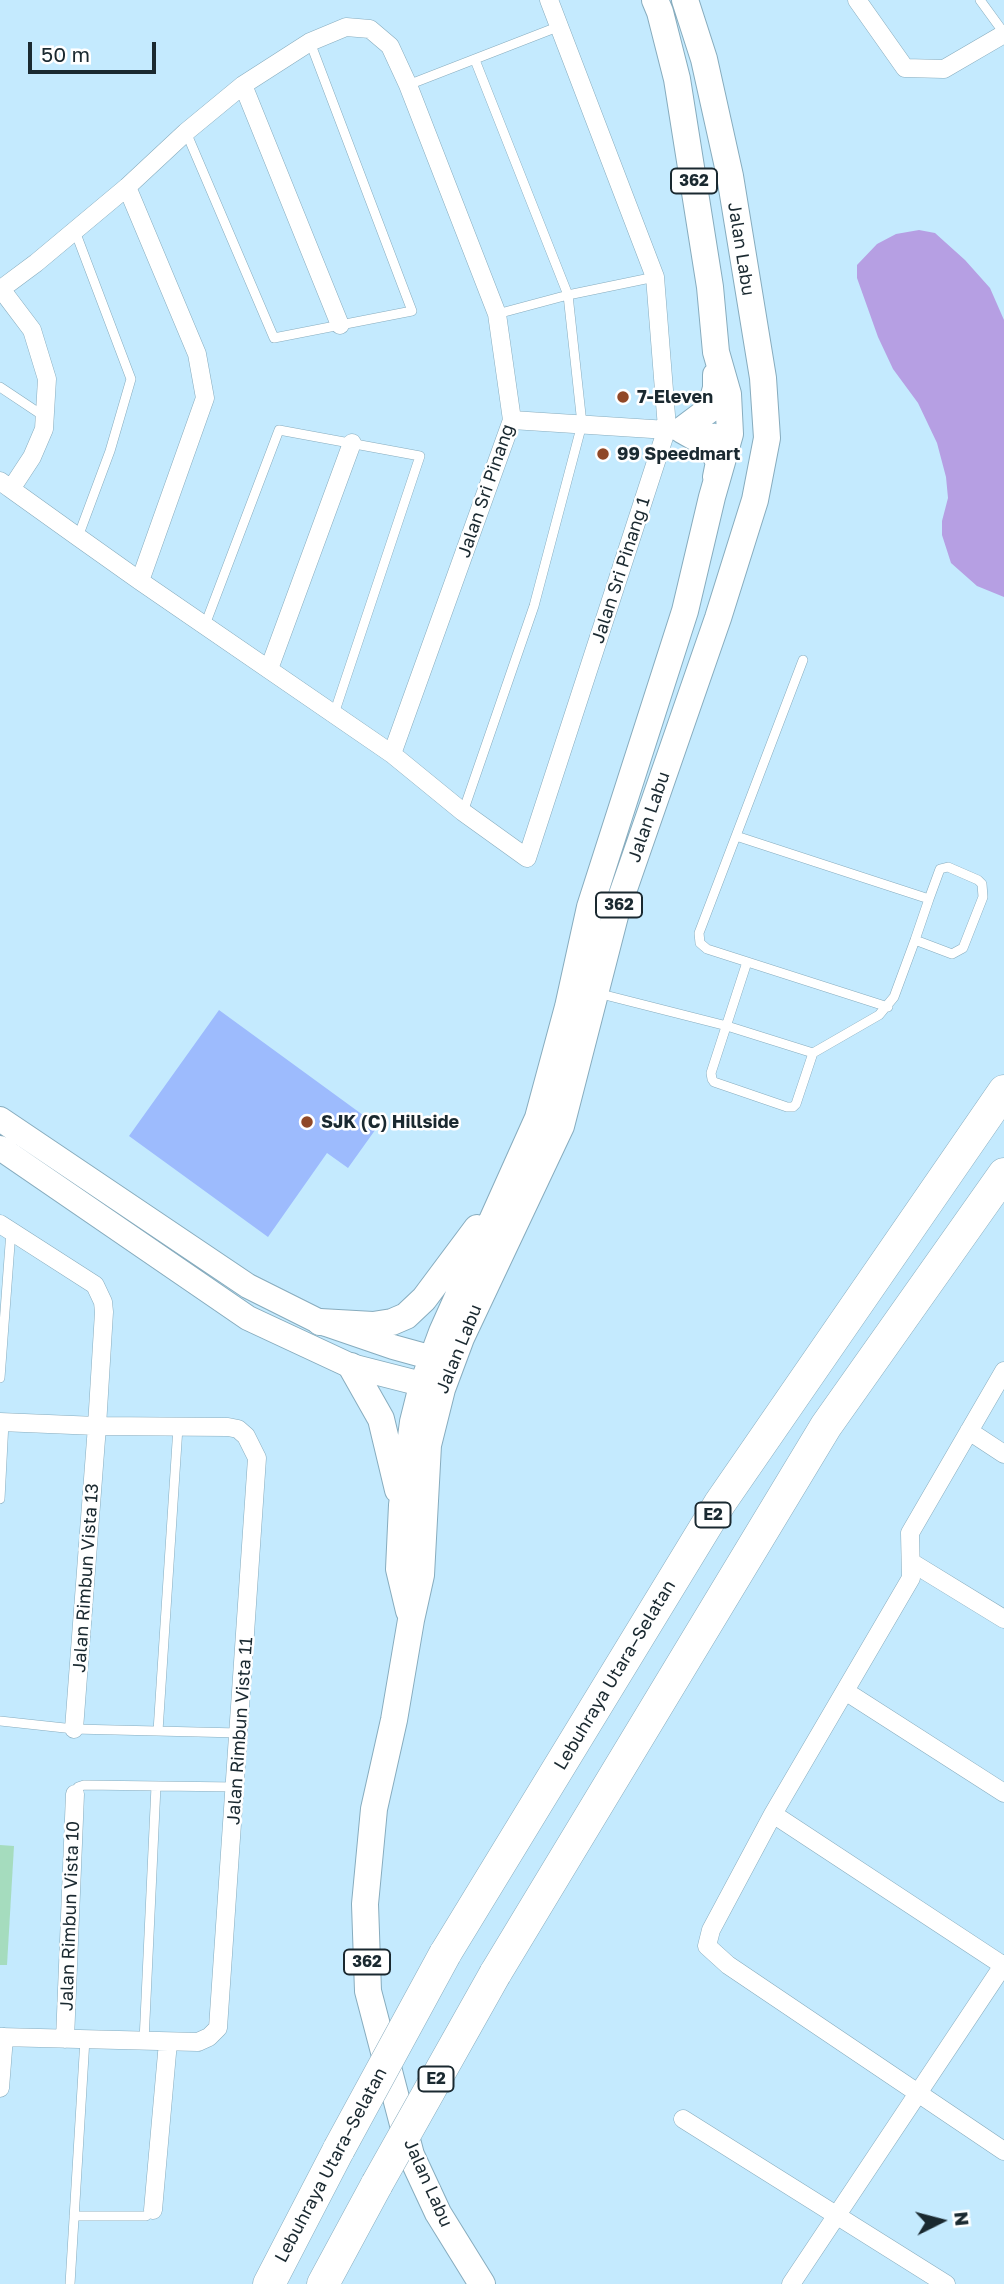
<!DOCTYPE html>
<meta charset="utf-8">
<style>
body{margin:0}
#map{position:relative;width:1004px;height:2284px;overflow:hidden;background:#c4eafe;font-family:"Golos Text",sans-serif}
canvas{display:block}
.north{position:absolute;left:906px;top:2186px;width:70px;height:70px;-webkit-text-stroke:5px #fff;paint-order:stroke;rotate:84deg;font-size:19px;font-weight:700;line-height:28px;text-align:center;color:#1a2930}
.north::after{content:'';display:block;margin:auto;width:24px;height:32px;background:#1a2930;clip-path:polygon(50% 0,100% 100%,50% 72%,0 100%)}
.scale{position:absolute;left:28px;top:42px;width:128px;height:32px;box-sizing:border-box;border:4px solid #1a2930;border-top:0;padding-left:9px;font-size:21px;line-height:24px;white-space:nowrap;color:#1a2930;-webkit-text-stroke:5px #fff;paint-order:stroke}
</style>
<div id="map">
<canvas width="1004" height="2284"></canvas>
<div class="north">N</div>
<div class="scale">50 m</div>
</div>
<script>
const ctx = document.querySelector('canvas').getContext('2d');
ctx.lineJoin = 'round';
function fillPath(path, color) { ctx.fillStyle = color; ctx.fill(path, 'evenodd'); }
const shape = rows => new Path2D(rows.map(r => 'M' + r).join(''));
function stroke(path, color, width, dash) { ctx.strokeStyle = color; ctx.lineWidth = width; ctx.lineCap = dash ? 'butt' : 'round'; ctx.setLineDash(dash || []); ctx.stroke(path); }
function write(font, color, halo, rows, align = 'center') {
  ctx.font = font + ' "Golos Text",sans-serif'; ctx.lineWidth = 5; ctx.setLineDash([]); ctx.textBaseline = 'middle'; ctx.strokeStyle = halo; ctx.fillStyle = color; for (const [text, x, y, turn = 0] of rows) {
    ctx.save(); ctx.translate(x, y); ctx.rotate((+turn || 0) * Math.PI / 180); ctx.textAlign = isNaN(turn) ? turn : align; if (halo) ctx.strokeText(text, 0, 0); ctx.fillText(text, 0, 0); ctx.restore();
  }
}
fillPath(shape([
 [0,1845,14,1846,7,1965,0,1965]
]), '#a5dcbe');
fillPath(shape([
 [919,230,935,233,965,260,990,288,1004,320,1004,597,977,586,951,563,942,535,942,521,948,498,946,477,937,443,918,403,893,369,878,337,857,278,857,265,877,244,896,234]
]), '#b69fe3');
fillPath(shape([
 [219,1010,378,1126,348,1168,327,1153,268,1237,129,1136]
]), '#9dbbfd');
const lane = shape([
 [980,0,1004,33],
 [408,85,560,26],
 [186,132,274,338,412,311,310,42],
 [75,231,131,379,110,451,78,537],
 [497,314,568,295,655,277],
 [0,387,45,417],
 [205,625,279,430,420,456,334,714],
 [803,660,699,933,700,943,707,949,888,1007],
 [463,812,534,606,582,424,568,295,475,60],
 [736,836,929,899],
 [747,962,711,1073,712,1079,714,1082,787,1107,793,1107,796,1104,813,1053],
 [597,993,727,1026,813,1053,879,1015,894,997,915,940,929,899,940,869,948,867,978,880,982,884,983,897,963,948,952,954,915,940],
 [0,1378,11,1231],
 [0,1499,4,1422],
 [0,1721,74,1729,239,1733],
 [158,1731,178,1427],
 [75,1794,78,1787,84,1785,236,1787],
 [144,2041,156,1786],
 [74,2216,146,2216,153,2210],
 [70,2284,85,2039]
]);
const street = shape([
 [857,0,905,68,944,69,1004,34],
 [243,85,340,325],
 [127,187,197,354,205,398,140,581],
 [512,420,730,434],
 [0,481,11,489,78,537,140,581,392,754,512,420,497,314,408,85,390,46,370,29,346,27,310,42,243,85,186,132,127,187,36,263,1,289,32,330,47,379,44,429,32,457,11,489],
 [269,669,352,443],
 [392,754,463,812,527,858,667,428,655,277,549,0],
 [0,1224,95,1285,103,1302,104,1312,97,1426,74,1729],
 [1004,1371,910,1533,911,1578,773,1814,711,1930,707,1946,728,1965,1004,2151],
 [0,1422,97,1426,228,1427,238,1429,246,1436,257,1458,218,2028,209,2037,198,2042,0,2037],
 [969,1431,1004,1454],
 [911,1562,1004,1619],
 [845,1691,1004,1793],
 [773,1814,1004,1966],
 [65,2039,75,1794],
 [0,2088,4,2037],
 [683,2119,946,2284],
 [153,2210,168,2042],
 [791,2284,1004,1964]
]);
const secondary = shape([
 [0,1119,248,1286,320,1322,393,1347,451,1363],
 [0,1148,248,1318,351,1366,441,1389]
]);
const primary = shape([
 [716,477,719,462,713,451,705,443,682,430,710,409,716,388,716,375],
 [320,1322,373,1325,392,1322,406,1316,424,1299,477,1228],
 [351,1366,381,1419,398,1490],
 [409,1611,399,1569,402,1505,413,1422,422,1386,442,1332,538,1118,568,1007,590,907,685,611,712,497,730,434,728,394,716,352,710,287,677,79,660,12,655,0],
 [482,2284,438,2213,411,2155,368,1991,365,1904,374,1809,394,1720,411,1620,421,1575,428,1445,442,1389,461,1338,561,1126,616,912,718,618,755,500,767,438,763,378,730,176,704,59,685,0]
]);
const highway = shape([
 [445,1954,720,1503,1004,1091],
 [495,1974,826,1426,1004,1174],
 [269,2284,339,2149],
 [323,2284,377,2184]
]);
stroke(lane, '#87acbe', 10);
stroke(street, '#87acbe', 19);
stroke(secondary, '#87acbe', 26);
stroke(primary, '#87acbe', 28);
stroke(highway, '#87acbe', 33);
stroke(lane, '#fff', 9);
stroke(street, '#fff', 18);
stroke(secondary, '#fff', 24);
stroke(primary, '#fff', 26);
stroke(highway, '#fff', 32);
const highwayBridge = shape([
 [339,2149,445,1954],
 [377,2184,495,1974]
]);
stroke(highwayBridge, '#87acbe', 33, []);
stroke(highwayBridge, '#fff', 32);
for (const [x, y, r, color] of [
 [623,397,7,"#904827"],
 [603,454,7,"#904827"],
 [307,1122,7,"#904827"]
]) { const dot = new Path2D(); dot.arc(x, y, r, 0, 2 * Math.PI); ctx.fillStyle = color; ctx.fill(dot); stroke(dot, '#fff', 2.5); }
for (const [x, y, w] of [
 [694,181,46],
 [619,905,46],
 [713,1515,35],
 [367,1962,46],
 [436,2079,35]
]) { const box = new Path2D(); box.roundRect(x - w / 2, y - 12.5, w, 25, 5); ctx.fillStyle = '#fff'; ctx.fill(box); stroke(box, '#1a2930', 2); }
write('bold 16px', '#1a2930', null, [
 ["362",694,181],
 ["362",619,905],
 ["E2",713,1515],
 ["362",367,1962],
 ["E2",436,2079]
]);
write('18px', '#1a2930', '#fff', [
 ["Jalan Labu",741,249,81],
 ["Jalan Sri Pinang",486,491,-71],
 ["Jalan Sri Pinang 1",621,570,-72],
 ["Jalan Labu",649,817,-71],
 ["Jalan Labu",459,1349,-68],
 ["Jalan Rimbun Vista 13",86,1578,-86],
 ["Lebuhraya Utara–Selatan",615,1675,-59],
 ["Jalan Rimbun Vista 11",240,1731,-86],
 ["Jalan Rimbun Vista 10",70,1916,-88],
 ["Lebuhraya Utara–Selatan",331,2165,-62],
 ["Jalan Labu",428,2183,66]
]);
write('bold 18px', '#1a2930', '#fff', [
 ["7-Eleven",637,397],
 ["99 Speedmart",617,454],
 ["SJK (C) Hillside",321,1122]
], 'left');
</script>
